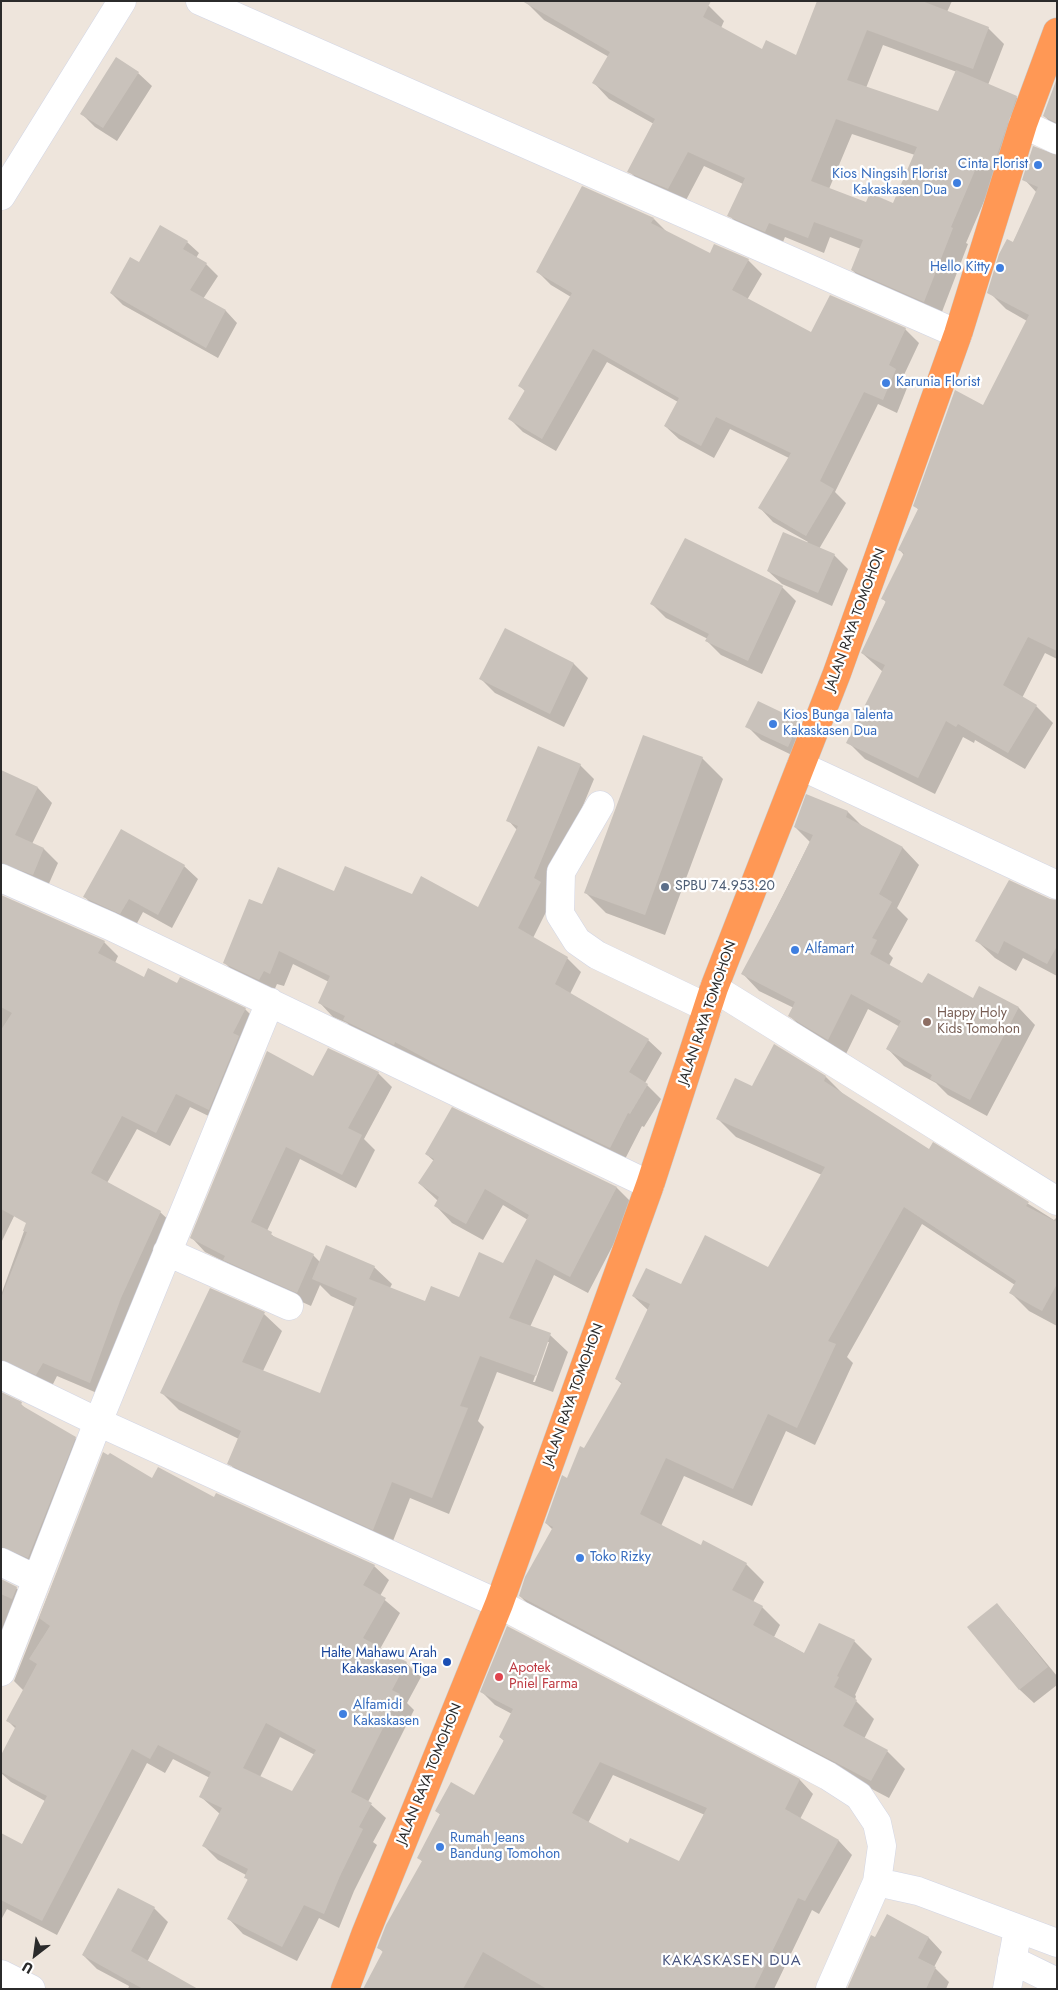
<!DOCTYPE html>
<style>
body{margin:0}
#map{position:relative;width:1058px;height:1990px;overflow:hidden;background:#eee5dc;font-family:Jost,sans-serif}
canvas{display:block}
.frame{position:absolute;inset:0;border:2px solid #2b2b2b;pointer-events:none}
.north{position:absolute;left:10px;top:1930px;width:50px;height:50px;-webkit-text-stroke:4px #fff;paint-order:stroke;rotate:210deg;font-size:14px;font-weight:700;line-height:20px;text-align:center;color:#2b2b2b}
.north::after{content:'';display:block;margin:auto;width:18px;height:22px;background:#2b2b2b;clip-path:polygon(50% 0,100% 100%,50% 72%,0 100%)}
</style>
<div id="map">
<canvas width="1058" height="1990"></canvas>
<div class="frame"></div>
<div class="north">U</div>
</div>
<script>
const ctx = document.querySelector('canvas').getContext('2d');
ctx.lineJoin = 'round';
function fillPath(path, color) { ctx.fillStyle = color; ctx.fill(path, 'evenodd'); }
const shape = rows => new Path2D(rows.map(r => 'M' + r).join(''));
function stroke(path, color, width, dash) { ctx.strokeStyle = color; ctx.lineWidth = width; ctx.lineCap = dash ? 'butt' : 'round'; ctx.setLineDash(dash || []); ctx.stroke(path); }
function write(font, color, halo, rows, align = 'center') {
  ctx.font = font + ' Jost,sans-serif'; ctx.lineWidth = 4.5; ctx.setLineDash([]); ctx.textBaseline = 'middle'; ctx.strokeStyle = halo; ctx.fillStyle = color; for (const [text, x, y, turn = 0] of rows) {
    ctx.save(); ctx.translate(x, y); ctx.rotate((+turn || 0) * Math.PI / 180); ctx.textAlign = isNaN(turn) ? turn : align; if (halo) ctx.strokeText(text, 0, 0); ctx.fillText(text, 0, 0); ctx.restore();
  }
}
fillPath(shape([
 [818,1,952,1,947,12,988,28,1004,44,988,85,1016,97,1032,112,995,176,966,243,968,244,940,317,868,285,852,270,861,249,830,237,824,253,785,237,781,247,744,231,729,215,743,184,704,166,684,204,645,187,629,171,654,124,609,99,594,83,609,57,544,20,528,4,709,6,724,21,721,28,762,50,796,57],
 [883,45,957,72,939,113,866,88],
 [852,134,915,155,894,205,867,203,829,189],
 [138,73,152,86,117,141,95,127,82,114],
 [1057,81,1057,128,1044,116],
 [1057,156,1057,659,1045,653,1022,698,1036,706,1053,723,1025,769,975,740,974,743,963,737,935,794,865,759,848,742,883,672,862,653,886,602,883,599,904,555,899,549,919,510,915,506,984,407,1027,321,1006,309,989,292,1037,193,1024,179],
 [654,219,667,232,711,255,748,260,762,274,747,300,812,334,905,329,919,343,903,377,909,383,897,413,878,404,835,492,846,503,819,549,834,555,848,569,832,606,782,584,768,571,808,542,773,522,760,508,789,458,730,429,714,458,679,439,665,426,678,402,607,362,556,451,523,432,510,419,526,392,520,386,571,297,551,285,538,272],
 [187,242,199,253,196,258,206,264,218,276,203,299,226,311,237,323,218,358,123,305,111,293,140,264],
 [782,587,796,601,762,674,721,655,707,641,708,639,666,618,652,604],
 [505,630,574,664,588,678,564,727,495,693,481,679],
 [800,722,813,736,802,760,761,740,747,726],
 [702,758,723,779,665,935,606,913,586,893],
 [580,765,594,779,548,890,554,896,533,938,567,958,581,972,570,994,648,1040,662,1053,645,1083,661,1099,644,1127,642,1126,624,1161,358,1034,347,1023,333,1017,320,1003,329,982,293,964,284,986,277,984,273,993,238,976,225,963,263,906,335,892,412,895,478,909,517,830,508,820],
 [1,771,38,788,52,803,32,844,44,849,58,863,47,888,1,885],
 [807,796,848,812,865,829,903,848,919,865,897,908,908,919,889,954,893,958,889,966,923,985,973,1000,979,988,1019,1008,1035,1025,987,1116,948,1095,936,1083,904,1066,888,1049,900,1027,868,1009,845,1056,806,1032,790,1016,794,1008,759,991,743,974,810,842,795,827],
 [184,866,198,879,172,928,143,912,135,927,98,911,85,897],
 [1,897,104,942,118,956,115,963,144,979,177,985,245,1009,259,1023,223,1123,190,1107,170,1146,137,1129,107,1183,160,1212,175,1226,104,1396,57,1376,51,1388,1,1382,1,1295,32,1209,20,1204,1,1243],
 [1050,900,1057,901,1057,976,1023,958,1016,971,995,958,976,940],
 [378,1073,392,1087,364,1139,375,1150,356,1188,300,1159,267,1231,277,1239,313,1255,320,1262,374,1267,392,1284,390,1288,426,1302,459,1298,504,1264,528,1220,503,1205,483,1240,452,1223,435,1205,438,1201,419,1183,434,1161,426,1154,617,1188,634,1205,588,1293,554,1275,530,1327,550,1335,568,1352,553,1392,497,1372,478,1421,484,1427,449,1514,410,1498,391,1546,246,1481,229,1463,239,1439,179,1410,162,1393,210,1290,264,1314,282,1331,263,1371,321,1395,355,1307,331,1296,320,1285,311,1306,238,1273,229,1264,205,1252,192,1238,314,1078],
 [547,1342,549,1342,535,1382,533,1382],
 [826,1077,844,1095,929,1151,933,1144,1054,1220,1057,1217,1057,1326,1029,1311,1011,1293,1015,1285,922,1224,847,1357,853,1363,815,1445,786,1431,752,1506,684,1476,661,1526,701,1547,746,1564,764,1582,753,1602,762,1607,780,1625,774,1637,805,1654,854,1641,872,1659,855,1695,856,1696,855,1700,874,1719,864,1739,887,1751,905,1769,889,1798,538,1614,520,1596,553,1530,546,1523,568,1479,622,1384,616,1379,648,1310,633,1296,768,1268,822,1175,736,1137,718,1119,752,1088],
 [1,1394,21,1404,28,1411,75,1438,89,1452,43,1571,1,1569],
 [104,1454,152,1480,214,1499,374,1566,389,1580,380,1596,400,1613,380,1649,406,1663,421,1677,407,1703,414,1710,368,1802,386,1818,373,1842,377,1845,354,1891,339,1928,319,1918,297,1961,243,1934,229,1919,249,1881,245,1877,246,1875,218,1860,204,1846,220,1814,201,1797,210,1778,173,1759,165,1773,147,1763,57,1935,7,1909,1,1920,1,1834,22,1845,45,1801,11,1782,1,1773,1,1758,16,1729,8,1721,24,1691,14,1681],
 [280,1737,315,1755,293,1793,260,1777],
 [1,1581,16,1588,31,1602,1,1679],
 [997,1605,1010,1619,1057,1676,1057,1685,1034,1703,1020,1690,969,1627],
 [508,1628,800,1780,813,1794,800,1819,839,1841,852,1855,819,1914,812,1910,774,1989,365,1989,384,1953,378,1947,423,1862,419,1858,441,1815,436,1811,475,1797,504,1741,500,1737,512,1714,495,1705,482,1692],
 [613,1775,705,1815,679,1862,628,1844,588,1823],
 [154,1908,168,1922,147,1962,195,1989,128,1989,129,1986,97,1969,83,1955],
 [888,1916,929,1938,942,1952,934,1967,949,1982,946,1989,848,1989]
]), '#0003');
fillPath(shape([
 [522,1,711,1,703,17,762,49,766,40,796,55,817,1,922,1,989,27,973,69,867,30,847,80,938,111,956,70,1017,96,993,167,979,161,951,227,953,228,924,302,851,270,863,240,814,222,808,238,769,223,765,232,727,216,745,178,688,152,668,189,627,172,655,119,592,83,610,52],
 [836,119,917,147,893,203,870,193,866,202,811,181],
 [116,57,139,72,103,128,80,114],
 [1057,78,1057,123,1043,116],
 [1033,146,1057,155,1057,651,1028,637,1003,685,1037,705,1008,753,958,724,956,727,946,721,918,778,846,743,885,665,861,653,886,601,881,599,904,553,898,550,918,509,913,506,955,390,983,405,1029,315,987,293,999,254,1007,239,1013,242,1038,187,1022,180],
 [582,186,654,218,651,223,710,253,714,244,749,259,732,290,811,332,830,295,906,328,889,365,896,369,883,400,864,392,820,481,834,489,806,536,758,508,791,453,716,417,701,446,664,426,679,398,593,349,542,439,508,419,525,390,518,386,572,293,536,272],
 [160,225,188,241,183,249,207,263,190,290,226,310,206,348,110,293,130,257,139,262],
 [783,532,835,554,818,593,767,571],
 [685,538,783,586,748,661,705,641,709,634,650,604],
 [505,628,574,663,550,714,479,679],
 [758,701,800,721,788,747,745,727],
 [643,735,703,757,645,915,584,893],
 [538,746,581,764,534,878,541,882,518,928,568,957,555,984,649,1039,629,1072,648,1084,630,1114,628,1113,610,1148,441,1067,395,1042,394,1045,343,1020,345,1016,318,1003,330,976,279,951,270,974,264,971,259,980,223,963,249,899,262,904,278,867,334,891,345,866,412,894,421,876,478,907,518,826,506,821],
 [1,770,38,787,15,835,44,848,33,875,1,863],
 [806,794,848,811,846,817,903,847,879,894,892,902,872,938,877,940,870,954,922,983,928,973,973,998,979,986,1019,1007,970,1100,930,1079,932,1075,886,1049,901,1021,851,994,828,1040,788,1016,795,1002,741,974,785,892,813,835,794,827],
 [121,829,185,865,158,915,129,899,120,914,83,897],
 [1009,880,1050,899,1057,900,1057,946,1047,964,1004,941,998,954,975,941],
 [1,895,105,941,98,953,144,977,148,968,177,983,180,977,246,1008,233,1033,239,1036,209,1110,176,1094,156,1133,122,1116,91,1173,161,1211,121,1298,90,1383,43,1363,36,1375,1,1360,1,1298,27,1232,23,1231,26,1223,1,1209,1,1030,12,1013,1,1007],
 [774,1044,826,1076,824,1081,929,1149,933,1142,1029,1202,1026,1206,1057,1222,1057,1284,1042,1311,1009,1293,1016,1281,904,1207,828,1341,836,1344,797,1428,768,1414,733,1489,666,1458,640,1514,701,1545,703,1540,747,1563,732,1590,763,1606,753,1625,804,1653,819,1623,855,1640,837,1676,839,1677,834,1687,857,1700,843,1726,888,1750,871,1781,519,1596,525,1577,553,1527,545,1523,562,1475,567,1478,580,1446,584,1448,622,1382,615,1379,650,1304,632,1296,646,1268,681,1284,705,1235,768,1267,825,1167,716,1119,735,1078,752,1086],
 [328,1048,379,1072,348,1128,362,1135,342,1175,286,1147,251,1222,272,1232,271,1235,314,1254,297,1293,223,1260,225,1256,190,1238,267,1051,313,1076],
 [452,1107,617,1187,570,1277,536,1259,509,1318,551,1333,536,1376,480,1356,460,1406,468,1408,432,1498,392,1482,373,1530,227,1464,241,1431,160,1393,210,1288,265,1312,242,1362,320,1393,357,1298,312,1279,326,1245,375,1266,369,1279,425,1301,431,1286,459,1297,479,1252,503,1263,529,1215,485,1189,466,1224,434,1206,439,1197,418,1183,434,1159,425,1154],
 [1,1392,22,1402,21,1405,76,1437,28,1558,1,1547],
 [103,1452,108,1455,110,1453,152,1478,158,1467,214,1497,216,1493,375,1565,363,1585,386,1598,363,1638,407,1662,392,1690,400,1694,351,1792,372,1803,359,1827,363,1829,340,1876,324,1914,304,1905,282,1947,227,1919,248,1879,244,1878,248,1869,202,1846,222,1808,199,1797,211,1772,158,1745,150,1759,132,1749,42,1921,1,1900,1,1833,22,1844,47,1796,1,1772,1,1755,16,1726,6,1721,37,1664,29,1659,50,1626,39,1618],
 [266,1723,316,1750,292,1791,243,1768],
 [1,1579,17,1587,12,1599,1,1594],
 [997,1603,1048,1667,1019,1690,967,1627],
 [507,1626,800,1779,785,1809,839,1840,805,1901,798,1898,754,1989,547,1989,483,1952,463,1989,363,1989,383,1951,377,1948,386,1925,422,1861,417,1858,440,1814,435,1811,451,1782,474,1795,504,1740,499,1737,513,1709,480,1692],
 [600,1762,707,1808,679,1861,630,1838,628,1843,572,1813],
 [118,1888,155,1907,131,1951,198,1989,143,1989,82,1955],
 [887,1914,929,1937,918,1958,936,1967,926,1989,847,1989,871,1935,875,1937]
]), '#c9c2bb');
const minor = shape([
 [200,1,958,334],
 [1023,124,1057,140],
 [1,196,122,1],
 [801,766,1057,885],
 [600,805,561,872,560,914,577,941,597,955,708,1008],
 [1,878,110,926,650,1185],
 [714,988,1057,1201],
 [167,1252,289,1306],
 [1,1375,98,1422,499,1604,828,1776,859,1796,877,1823,882,1846,877,1882,918,1891,1057,1943],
 [1,1562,36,1579],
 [1,1672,98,1422,270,1002],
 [1012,1960,1057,1982],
 [1,1974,31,1989],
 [830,1989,877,1882],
 [1007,1989,1018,1929]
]);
const highway = shape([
 [345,1989,365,1935,499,1604,650,1185,714,988,837,673,958,334,1023,124,1057,32]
]);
stroke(minor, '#d1d5e5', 29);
stroke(highway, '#c8c8c8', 29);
stroke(minor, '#fff', 28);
stroke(highway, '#ff9855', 28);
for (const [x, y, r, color] of [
 [1038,165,5,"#3f7fe0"],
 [957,183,5,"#3f7fe0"],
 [1000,268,5,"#3f7fe0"],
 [886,383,5,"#3f7fe0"],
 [773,724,5,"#3f7fe0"],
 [665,887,5,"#5c6f8a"],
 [795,950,5,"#3f7fe0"],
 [927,1022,5,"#8d6e63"],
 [580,1558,5,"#3f7fe0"],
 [447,1662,5,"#1a4fb4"],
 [499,1677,5,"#e0444e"],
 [343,1714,5,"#3f7fe0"],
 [440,1847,5,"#3f7fe0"]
]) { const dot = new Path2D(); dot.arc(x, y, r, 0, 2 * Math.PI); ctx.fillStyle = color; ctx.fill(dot); stroke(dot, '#fff', 2); }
write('14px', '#366cbe', '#fff', [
 ["Cinta Florist",1028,165,"right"],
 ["Kios Ningsih Florist",947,175,"right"],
 ["Kakaskasen Dua",947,191,"right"],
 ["Hello Kitty",990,268,"right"],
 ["Karunia Florist",896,383],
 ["Kios Bunga Talenta",783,716],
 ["Kakaskasen Dua",783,732],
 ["Alfamart",805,950],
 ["Toko Rizky",590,1558],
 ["Alfamidi",353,1706],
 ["Kakaskasen",353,1722],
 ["Rumah Jeans",450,1839],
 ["Bandung Tomohon",450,1855]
], 'left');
write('14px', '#2b2b2b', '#fff', [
 ["JALAN RAYA TOMOHON",856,620,-70],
 ["JALAN RAYA TOMOHON",708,1013,-71],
 ["JALAN RAYA TOMOHON",574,1395,-70],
 ["JALAN RAYA TOMOHON",430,1774,-68]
]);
write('14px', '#4e5e75', '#fff', [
 ["SPBU 74.953.20",675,887]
], 'left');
write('14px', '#785e54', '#fff', [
 ["Happy Holy",937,1014],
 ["Kids Tomohon",937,1030]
], 'left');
write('14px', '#164399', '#fff', [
 ["Halte Mahawu Arah",437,1654],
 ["Kakaskasen Tiga",437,1670]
], 'right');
write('14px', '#be3a42', '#fff', [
 ["Apotek",509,1669],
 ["Pniel Farma",509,1685]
], 'left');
ctx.letterSpacing = '1px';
write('15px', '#47547f', '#fff', [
 ["KAKASKASEN DUA",732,1961]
]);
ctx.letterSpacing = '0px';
</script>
